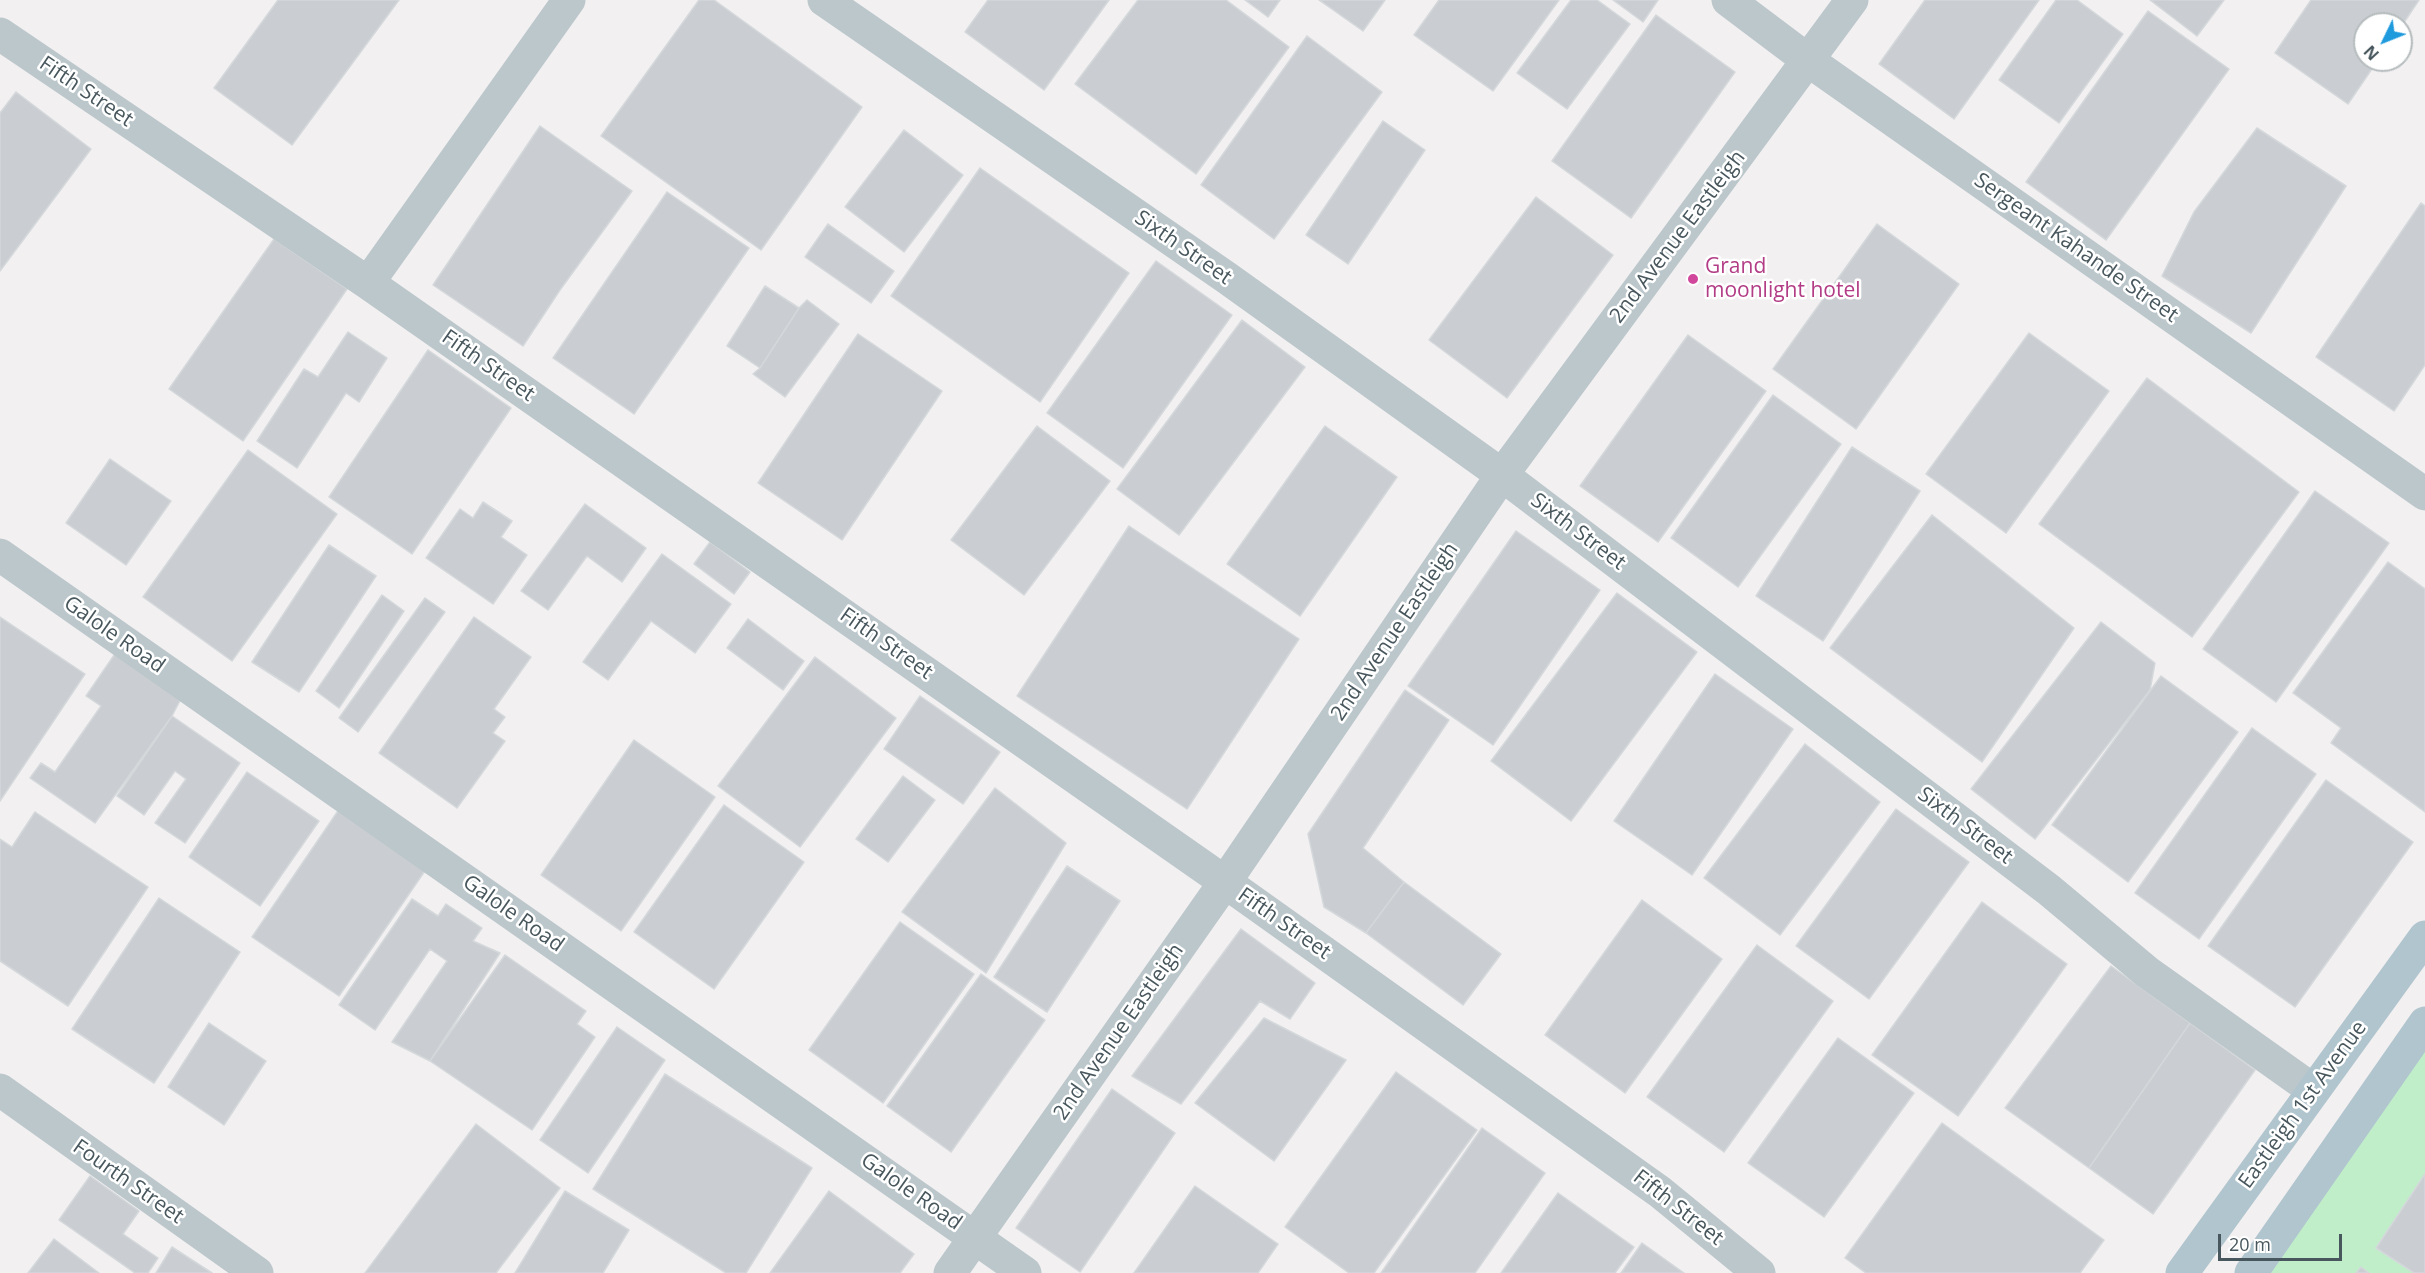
<!DOCTYPE html>
<style>
body{margin:0}
#map{position:relative;width:2425px;height:1273px;overflow:hidden;background:#f2f0f1;font-family:"Open Sans",sans-serif}
canvas{display:block}
.north{position:absolute;left:2353px;top:12px;width:60px;height:60px;box-sizing:border-box;background:#fff;border:2px solid #b6bcbe;border-radius:50%;rotate:227deg;font-size:16px;font-weight:700;line-height:24px;text-align:center;color:#48575d}
.north::after{content:'';display:block;margin:auto;width:21px;height:27px;background:#1f9add;clip-path:polygon(50% 0,100% 100%,50% 72%,0 100%)}
.scale{position:absolute;left:2218px;top:1234px;width:124px;height:27px;box-sizing:border-box;border:3px solid #48575d;border-top:0;padding-left:8px;font-size:18px;line-height:21px;white-space:nowrap;color:#48575d;-webkit-text-stroke:4px #fff;paint-order:stroke}
</style>
<div id="map">
<canvas width="2425" height="1273"></canvas>
<div class="north">N</div>
<div class="scale">20 m</div>
</div>
<script>
const ctx = document.querySelector('canvas').getContext('2d');
ctx.lineJoin = 'round';
function fillPath(path, color) { ctx.fillStyle = color; ctx.fill(path, 'evenodd'); }
const shape = rows => new Path2D(rows.map(r => 'M' + r).join(''));
function stroke(path, color, width, dash) { ctx.strokeStyle = color; ctx.lineWidth = width; ctx.lineCap = dash ? 'butt' : 'round'; ctx.setLineDash(dash || []); ctx.stroke(path); }
function write(font, color, halo, rows, align = 'center') {
  ctx.font = font + ' "Open Sans",sans-serif'; ctx.lineWidth = 5; ctx.setLineDash([]); ctx.textBaseline = 'middle'; ctx.strokeStyle = halo; ctx.fillStyle = color; for (const [text, x, y, turn = 0] of rows) {
    ctx.save(); ctx.translate(x, y); ctx.rotate((+turn || 0) * Math.PI / 180); ctx.textAlign = isNaN(turn) ? turn : align; if (halo) ctx.strokeText(text, 0, 0); ctx.fillText(text, 0, 0); ctx.restore();
  }
}
fillPath(shape([
 [2425,1030,2425,1273,2252,1273]
]), '#c0eec9');
const building = shape([
 [278,0,399,0,292,145,214,88,278,0],
 [699,0,714,0,862,107,761,250,601,136,699,0],
 [988,0,1109,0,1044,90,965,32,988,0],
 [1138,0,1226,0,1289,47,1196,174,1075,84,1138,0],
 [1245,0,1280,0,1268,17,1245,0],
 [1319,0,1385,0,1363,31,1319,0],
 [1439,0,1559,0,1493,91,1414,35,1439,0],
 [1571,0,1597,0,1630,24,1567,109,1517,73,1571,0],
 [1613,0,1658,0,1643,22,1613,0],
 [1925,0,2039,0,1954,119,1879,64,1925,0],
 [2056,0,2077,0,2123,34,2059,123,1999,80,2056,0],
 [2150,0,2224,0,2197,36,2150,0],
 [2311,0,2419,0,2401,27,2401,24,2365,24,2365,60,2378,60,2348,104,2275,53,2311,0],
 [2148,11,2229,69,2106,240,2026,182,2148,11],
 [1656,15,1735,72,1631,218,1552,161,1656,15],
 [1307,36,1382,92,1274,239,1201,185,1307,36],
 [16,92,91,149,0,271,0,113,16,92],
 [1383,121,1425,150,1348,264,1306,235,1383,121],
 [540,126,632,191,560,290,523,346,433,285,540,126],
 [2257,128,2346,186,2251,333,2162,276,2194,212,2257,128],
 [904,130,963,175,904,252,845,207,904,130],
 [980,168,1129,273,1040,402,891,296,980,168],
 [667,192,749,248,634,414,553,358,667,192],
 [1536,197,1613,255,1507,398,1429,340,1536,197],
 [2421,203,2425,206,2425,365,2394,411,2316,357,2421,203],
 [828,224,894,271,871,303,805,257,828,224],
 [1877,224,1959,284,1856,429,1773,369,1877,224],
 [274,239,347,289,243,441,169,389,274,239],
 [1156,261,1232,315,1123,468,1047,413,1156,261],
 [765,286,799,308,760,368,727,346,765,286],
 [807,300,839,324,785,397,753,374,760,368,799,308,807,300],
 [1242,320,1305,367,1179,535,1117,489,1242,320],
 [348,332,387,358,359,402,346,393,297,468,257,441,304,369,318,377,348,332],
 [2029,333,2109,391,2006,533,1926,474,2029,333],
 [858,334,942,391,842,540,758,483,858,334],
 [1688,335,1766,391,1658,542,1580,486,1688,335],
 [428,350,511,408,412,554,329,497,428,350],
 [2147,378,2299,492,2192,637,2039,524,2147,378],
 [1773,395,1841,444,1738,587,1671,538,1773,395],
 [1037,426,1110,481,1024,595,951,540,1037,426],
 [1325,426,1397,477,1300,616,1227,564,1325,426],
 [1852,447,1920,491,1823,641,1756,596,1852,447],
 [248,450,337,514,232,661,143,597,248,450],
 [110,459,171,501,126,565,66,523,110,459],
 [2315,491,2389,543,2276,702,2203,649,2315,491],
 [483,502,512,521,501,537,527,555,493,604,426,558,460,509,473,518,483,502],
 [585,504,646,548,622,582,587,556,548,610,521,591,585,504],
 [1932,515,2074,628,1982,762,1830,648,1932,515],
 [1129,526,1299,639,1187,809,1017,696,1129,526],
 [1516,531,1600,590,1493,745,1408,686,1516,531],
 [710,542,750,572,734,594,694,564,710,542],
 [329,545,376,576,299,692,252,662,329,545],
 [662,554,731,604,695,653,651,621,608,680,583,662,662,554],
 [2388,562,2425,589,2425,812,2331,743,2341,728,2293,693,2388,562],
 [1617,593,1697,652,1571,821,1491,761,1617,593],
 [382,595,404,611,339,708,316,691,382,595],
 [425,598,445,612,358,732,339,718,425,598],
 [0,617,85,674,0,801,0,617],
 [474,617,531,657,494,709,505,717,493,733,505,741,457,808,379,753,474,617],
 [748,619,804,661,783,690,727,648,748,619],
 [2101,622,2155,663,2150,690,2035,839,1971,789,2101,622],
 [119,648,184,693,172,716,95,823,30,778,41,763,55,772,101,706,86,696,119,648],
 [815,657,896,718,800,847,718,786,815,657],
 [1715,674,1793,729,1692,875,1614,821,1715,674],
 [2161,676,2238,732,2128,882,2052,825,2161,676],
 [1405,690,1449,720,1363,848,1404,882,1366,933,1324,907,1308,834,1405,690],
 [920,696,1000,752,963,804,884,749,920,696],
 [172,716,240,763,185,843,155,823,186,779,175,771,144,815,117,796,172,716],
 [2252,728,2316,774,2199,939,2135,893,2252,728],
 [634,740,715,797,621,931,541,875,634,740],
 [1805,744,1880,802,1780,935,1704,878,1805,744],
 [247,772,319,821,260,906,189,857,247,772],
 [903,776,935,800,888,862,856,839,903,776],
 [2326,780,2413,842,2295,1007,2208,946,2326,780],
 [995,788,1066,843,986,973,902,912,995,788],
 [342,805,429,865,339,996,252,937,342,805],
 [724,805,804,862,714,989,634,932,724,805],
 [1896,809,1969,862,1869,999,1796,946,1896,809],
 [35,812,148,887,68,1006,0,961,0,839,12,847,35,812],
 [1067,866,1120,901,1047,1012,994,977,1067,866],
 [1404,882,1501,954,1463,1005,1366,933,1404,882],
 [159,898,240,952,154,1083,72,1029,159,898],
 [412,899,438,916,446,904,482,928,473,941,500,953,430,1061,392,1042,447,961,430,949,375,1030,339,1005,412,899],
 [1642,900,1722,959,1625,1093,1545,1035,1642,900],
 [1982,902,2067,964,1958,1116,1872,1055,1982,902],
 [900,922,974,974,883,1103,809,1050,900,922],
 [1241,929,1315,983,1290,1019,1260,1001,1181,1104,1132,1076,1241,929],
 [1757,945,1833,1001,1724,1152,1647,1097,1757,945],
 [505,955,586,1011,577,1024,595,1037,532,1130,430,1061,505,955],
 [2111,966,2190,1023,2089,1168,2005,1108,2111,966],
 [981,974,1045,1020,951,1152,887,1106,981,974],
 [1264,1018,1346,1060,1274,1161,1195,1103,1264,1018],
 [209,1023,266,1061,224,1125,168,1087,209,1023],
 [2190,1023,2255,1070,2153,1214,2089,1168,2190,1023],
 [617,1027,665,1060,588,1173,540,1140,617,1027],
 [1838,1038,1914,1093,1824,1217,1748,1163,1838,1038],
 [1396,1072,1477,1130,1374,1273,1349,1273,1285,1227,1396,1072],
 [665,1074,812,1168,746,1273,726,1273,593,1189,665,1074],
 [1112,1089,1175,1133,1080,1272,1016,1228,1112,1089],
 [1942,1123,2104,1240,2080,1273,1866,1273,1845,1258,1942,1123],
 [476,1124,560,1188,496,1273,365,1273,476,1124],
 [1482,1128,1545,1173,1475,1273,1381,1273,1482,1128],
 [2425,1174,2425,1273,2414,1273,2376,1248,2425,1174],
 [90,1176,139,1211,123,1234,158,1258,148,1273,135,1273,59,1220,90,1176],
 [1195,1186,1278,1244,1258,1273,1134,1273,1195,1186],
 [565,1191,629,1230,603,1273,515,1273,565,1191],
 [829,1191,914,1254,900,1273,770,1273,829,1191],
 [1558,1193,1634,1247,1615,1273,1501,1273,1558,1193],
 [54,1239,99,1273,28,1273,54,1239],
 [1642,1243,1684,1273,1621,1273,1642,1243],
 [172,1247,212,1273,156,1273,172,1247],
 [2361,1267,2369,1273,2356,1273,2361,1267]
]);
fillPath(building, '#caced2');
stroke(building, '#d4d8db', 1.5);
stroke(shape([
 [824,0,1227,278,1502,475,2049,890,2147,972,2313,1090],
 [1728,0,1809,61,2425,494],
 [0,34,368,283,1225,882,1660,1192,1759,1273],
 [368,283,569,0],
 [0,555,1025,1273],
 [0,1090,257,1273],
 [950,1273,1225,882,1502,475,1852,0]
]), '#bcc7cc', 33);
stroke(shape([
 [2182,1273,2425,937],
 [2251,1273,2425,1023]
]), '#b1c5ce', 33);
for (const [x, y, r, color] of [
 [1693,279,6,"#d1479c"]
]) { const dot = new Path2D(); dot.arc(x, y, r, 0, 2 * Math.PI); ctx.fillStyle = color; ctx.fill(dot); stroke(dot, '#fff', 2); }
write('21px', '#48575d', '#fff', [
 ["Fifth Street",86,92,34],
 ["2nd Avenue Eastleigh",1678,237,-53],
 ["Sixth Street",1183,248,35],
 ["Sergeant Kahande Street",2076,248,35],
 ["Fifth Street",488,366,35],
 ["Sixth Street",1578,532,37],
 ["2nd Avenue Eastleigh",1395,632,-56],
 ["Galole Road",114,635,35],
 ["Fifth Street",886,644,35],
 ["Sixth Street",1965,826,37],
 ["Galole Road",513,914,35],
 ["Fifth Street",1284,924,35],
 ["2nd Avenue Eastleigh",1119,1032,-55],
 ["Eastleigh 1st Avenue",2303,1105,-54],
 ["Fourth Street",128,1182,35],
 ["Galole Road",911,1192,35],
 ["Fifth Street",1678,1208,38]
]);
write('21px', '#b23c85', '#fff', [
 ["Grand",1705,267],
 ["moonlight hotel",1705,291]
], 'left');
</script>
